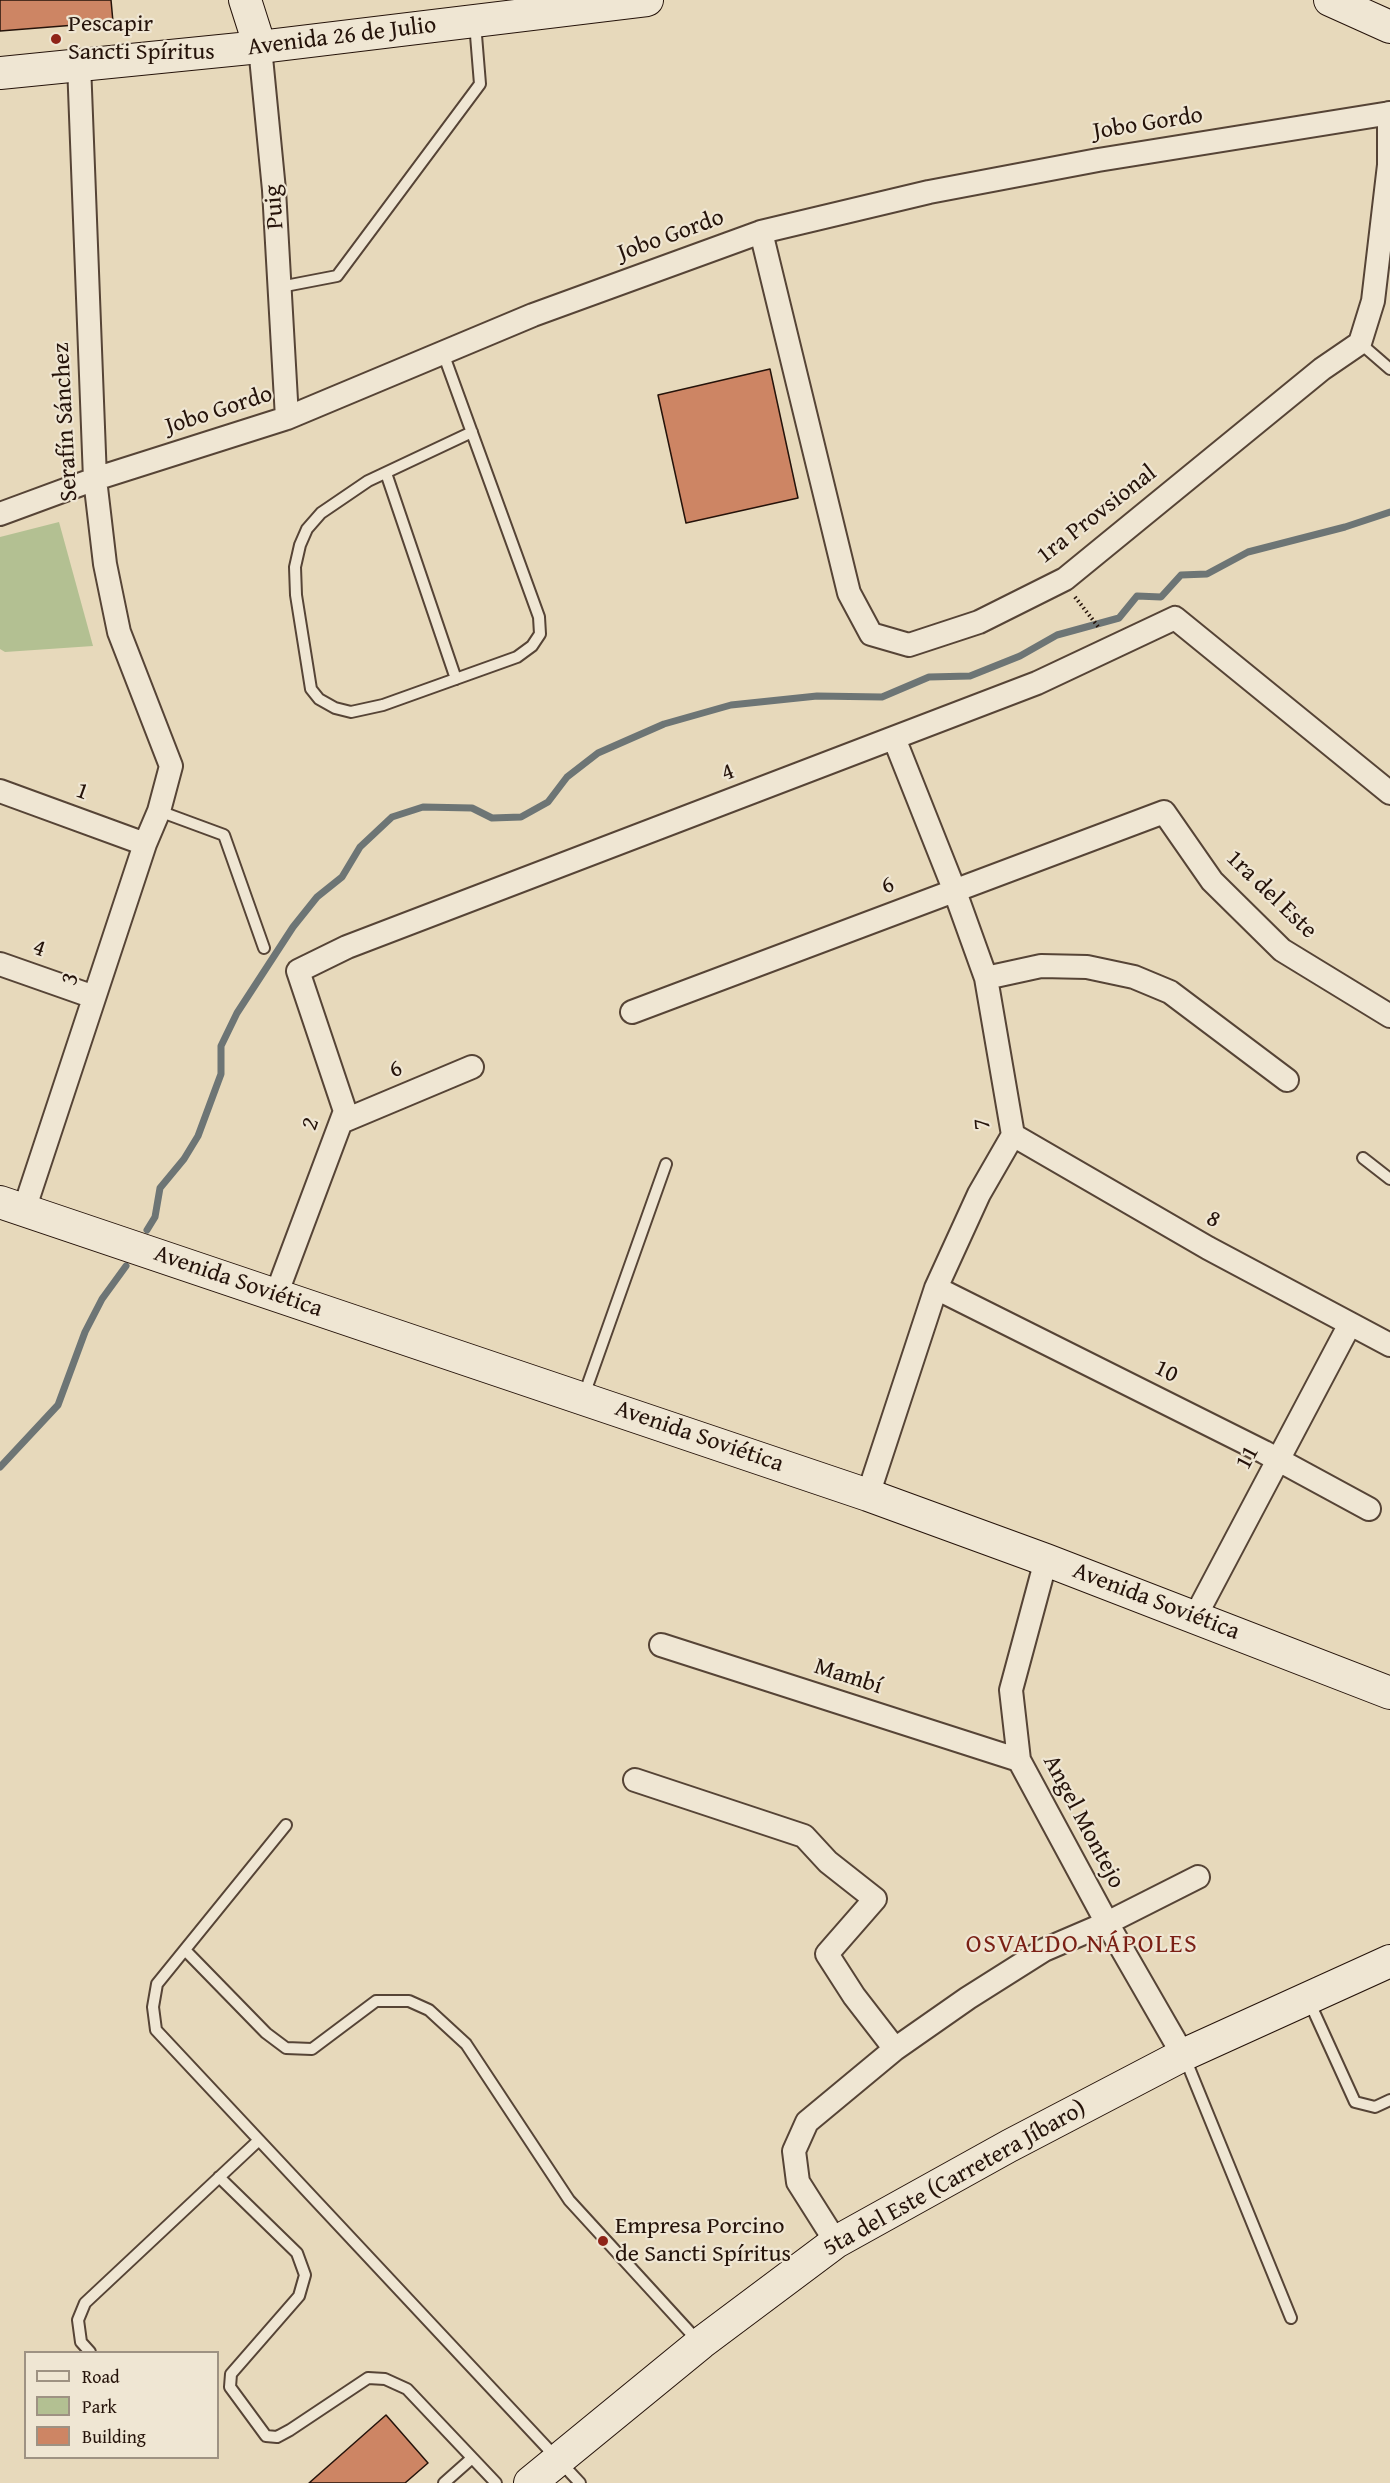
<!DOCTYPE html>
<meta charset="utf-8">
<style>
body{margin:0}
#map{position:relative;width:1390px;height:2483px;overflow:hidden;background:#e7d9bb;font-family:"Gentium Book Plus",serif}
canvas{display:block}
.legend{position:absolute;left:24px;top:2351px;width:195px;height:108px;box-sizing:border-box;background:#efe6d3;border:2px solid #9e9283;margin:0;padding:8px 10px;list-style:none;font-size:18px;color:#25130a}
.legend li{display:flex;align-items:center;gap:12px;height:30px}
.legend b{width:30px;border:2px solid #9e9283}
</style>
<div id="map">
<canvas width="1390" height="2483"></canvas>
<ul class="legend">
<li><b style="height:8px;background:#efe6d3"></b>Road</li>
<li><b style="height:16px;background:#b3c092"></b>Park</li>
<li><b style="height:16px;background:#cd8564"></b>Building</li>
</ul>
</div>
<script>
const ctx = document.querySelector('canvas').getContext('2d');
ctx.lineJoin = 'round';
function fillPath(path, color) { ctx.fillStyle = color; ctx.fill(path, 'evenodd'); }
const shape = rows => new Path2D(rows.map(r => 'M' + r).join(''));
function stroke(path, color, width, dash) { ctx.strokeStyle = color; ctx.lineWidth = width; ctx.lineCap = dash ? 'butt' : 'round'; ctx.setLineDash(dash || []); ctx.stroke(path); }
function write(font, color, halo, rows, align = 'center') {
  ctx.font = font + ' "Gentium Book Plus",serif'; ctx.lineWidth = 4.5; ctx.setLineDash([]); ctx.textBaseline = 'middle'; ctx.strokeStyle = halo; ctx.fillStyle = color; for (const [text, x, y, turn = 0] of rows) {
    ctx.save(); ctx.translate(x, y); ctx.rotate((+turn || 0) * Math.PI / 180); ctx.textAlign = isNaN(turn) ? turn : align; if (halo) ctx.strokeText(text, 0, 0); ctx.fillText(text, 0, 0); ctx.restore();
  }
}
fillPath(shape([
 [59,522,93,646,5,652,0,649,0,537]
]), '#b3c092');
stroke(shape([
 [147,1230,155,1217,160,1188,184,1159,198,1136,221,1074,221,1046,237,1013,293,927,317,897,342,877,360,847,392,817,423,807,472,808,492,818,521,817,548,802,567,777,598,753,664,724,731,705,817,696,882,697,929,677,970,676,1020,656,1057,635,1119,618,1137,596,1161,597,1181,575,1207,574,1248,552,1345,527,1390,512],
 [0,1467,58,1405,85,1332,102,1299,126,1266]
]), '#6d7575', 7);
const building = shape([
 [0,0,111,0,113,22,0,31,0,0],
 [770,369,798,498,686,523,658,395,770,369],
 [386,2415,428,2463,405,2483,309,2483,386,2415]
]);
fillPath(building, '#cd8564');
stroke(building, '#25130a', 1.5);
const lane = shape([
 [280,287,337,276,480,84,475,23],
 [1360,343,1390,369],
 [443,353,539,617,540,634,532,646,517,657,383,705,351,712,335,708,319,699,311,689,296,595,295,567,300,545,307,529,321,513,368,481,472,432],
 [386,473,456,679],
 [159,811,224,835,264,948],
 [1363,1158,1390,1179],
 [584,1395,666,1164],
 [286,1825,157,1984,153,2007,156,2030,580,2483],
 [185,1950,266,2033,286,2048,312,2049,376,2001,409,2001,429,2010,466,2044,569,2200,698,2341],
 [1309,2001,1355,2102,1375,2107,1390,2100],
 [1185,2058,1291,2318],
 [219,2177,297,2253,305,2275,299,2296,231,2374,230,2387,266,2436,277,2437,290,2430,368,2378,385,2379,407,2389,496,2483],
 [90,2352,81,2342,78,2320,85,2303,259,2140],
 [444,2483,471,2459]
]);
const street = shape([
 [260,47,274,190,287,418],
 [761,232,849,593,871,634,909,645,979,622,1065,579,1322,369,1360,343,1373,301,1389,165,1389,113],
 [0,514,95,479,287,418,533,315,761,232,929,192,1098,160,1390,113],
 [0,791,145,844],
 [0,964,94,997],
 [986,978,1041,966,1087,967,1134,977,1170,992,1287,1080],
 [632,1012,1164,812,1212,881,1282,950,1390,1016],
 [341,1122,472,1067],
 [1013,1135,1208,1248,1390,1345],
 [24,1210,145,844,159,811,171,766,119,632,105,564,95,479,79,64],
 [936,1288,1264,1452,1369,1509],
 [276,1295,345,1111,298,971,347,947,1037,683,1175,618,1390,793],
 [868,1495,936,1288,979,1194,1013,1135,986,978,954,889,894,738],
 [1046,1560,1011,1690,1019,1760,1107,1923,1183,2055],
 [1195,1617,1350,1324],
 [661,1645,1019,1760],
 [635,1780,804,1836,828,1862,875,1899,827,1954,854,1996,895,2049],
 [836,2242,798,2182,794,2151,807,2122,895,2049,968,1998,1044,1950,1107,1923,1198,1877]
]);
const secondary = shape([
 [245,0,260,47],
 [1330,0,1390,27],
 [0,73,260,47,647,0],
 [0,1202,868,1495,1046,1560,1390,1693],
 [530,2483,701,2343,836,2242,1009,2146,1183,2055,1390,1961]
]);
stroke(lane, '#564436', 14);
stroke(street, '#564436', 26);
stroke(secondary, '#25130a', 34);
stroke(shape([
 [1075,597,1100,629]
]), '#25130a', 4, [1.5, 3]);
stroke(lane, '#efe6d3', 10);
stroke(street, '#efe6d3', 22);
stroke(secondary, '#efe6d3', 32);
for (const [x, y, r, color] of [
 [56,39,6,"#8f2418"],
 [603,2241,6,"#8f2418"]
]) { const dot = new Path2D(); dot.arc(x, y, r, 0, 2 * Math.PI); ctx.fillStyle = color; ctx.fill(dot); stroke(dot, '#efe6d3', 2); }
write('24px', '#25130a', '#efe6d3', [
 ["Pescapir",68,25],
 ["Sancti Spíritus",68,53],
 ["Empresa Porcino",615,2227],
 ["de Sancti Spíritus",615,2255]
], 'left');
write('24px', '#25130a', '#efe6d3', [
 ["Avenida 26 de Julio",342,37,-7],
 ["Jobo Gordo",1148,124,-9],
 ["Puig",275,207,-94],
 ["Jobo Gordo",671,236,-20],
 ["Jobo Gordo",219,411,-18],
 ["Serafín Sánchez",66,422,-93],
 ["1ra Provsional",1097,515,-38],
 ["4",728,773,-21],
 ["1",82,792,20],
 ["6",888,886,-21],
 ["1ra del Este",1271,895,44],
 ["4",39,949,19],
 ["3",71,979,-71],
 ["6",396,1070,-23],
 ["2",311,1124,-70],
 ["7",983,1124,-95],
 ["8",1213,1220,30],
 ["Avenida Soviética",238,1282,19],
 ["10",1166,1372,26],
 ["Avenida Soviética",699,1437,19],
 ["11",1248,1458,-62],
 ["Avenida Soviética",1156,1602,21],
 ["Mambí",848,1677,18],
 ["Angel Montejo",1083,1822,62],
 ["5ta del Este (Carretera Jíbaro)",955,2179,-29]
]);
ctx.letterSpacing = '1.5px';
write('26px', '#7a1f14', '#efe6d3', [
 ["OSVALDO NÁPOLES",1082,1945]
]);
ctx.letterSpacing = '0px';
</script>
